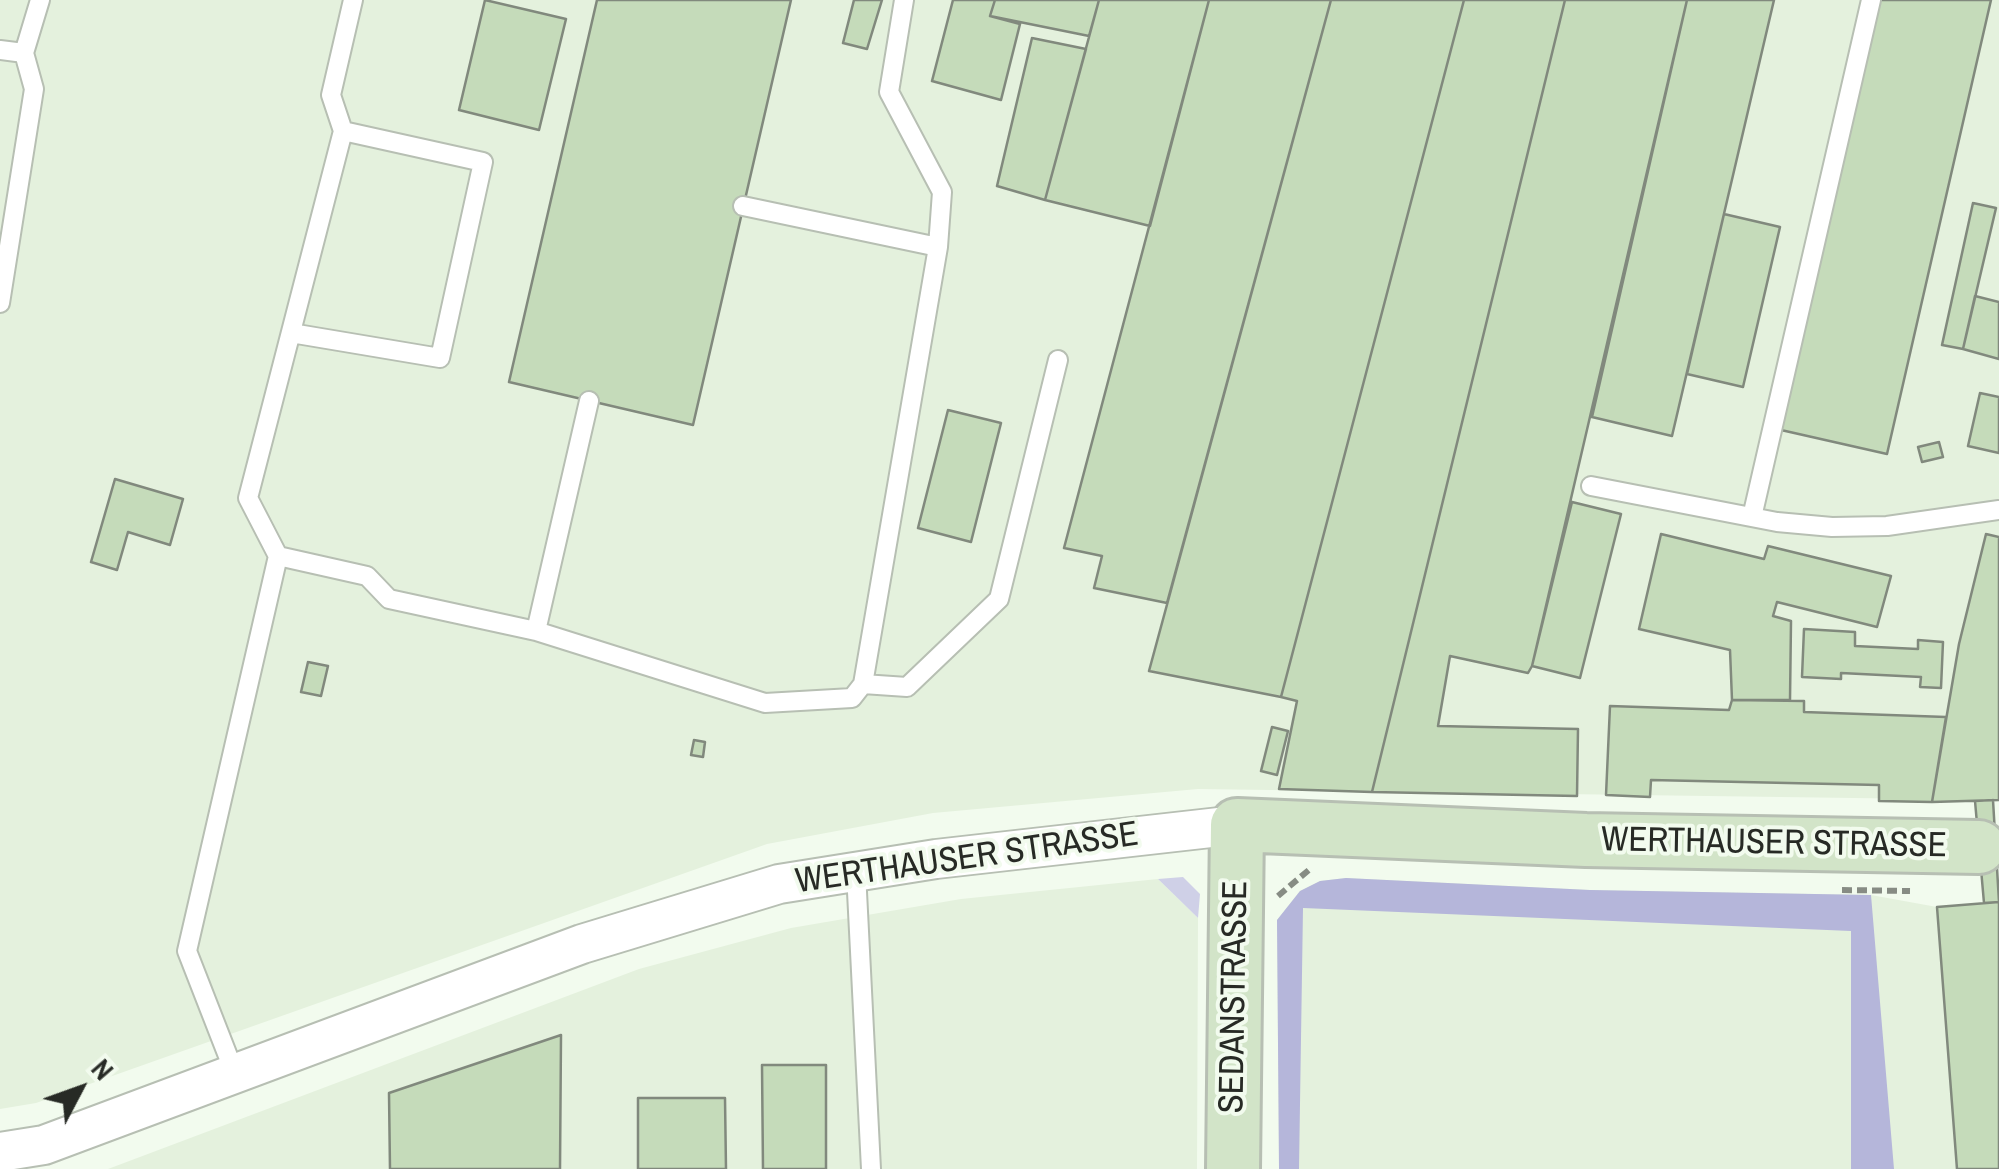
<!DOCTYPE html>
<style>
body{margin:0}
#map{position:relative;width:1999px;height:1169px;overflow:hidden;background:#f2fbee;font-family:"Archivo Narrow",sans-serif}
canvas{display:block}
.north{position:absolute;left:30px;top:1039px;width:100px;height:100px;-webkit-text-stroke:8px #f2fbee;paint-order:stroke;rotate:49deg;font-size:28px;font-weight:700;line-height:40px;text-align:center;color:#272a25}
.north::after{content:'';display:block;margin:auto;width:35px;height:45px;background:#272a25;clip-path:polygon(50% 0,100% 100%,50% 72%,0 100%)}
</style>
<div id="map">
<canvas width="1999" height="1169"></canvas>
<div class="north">N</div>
</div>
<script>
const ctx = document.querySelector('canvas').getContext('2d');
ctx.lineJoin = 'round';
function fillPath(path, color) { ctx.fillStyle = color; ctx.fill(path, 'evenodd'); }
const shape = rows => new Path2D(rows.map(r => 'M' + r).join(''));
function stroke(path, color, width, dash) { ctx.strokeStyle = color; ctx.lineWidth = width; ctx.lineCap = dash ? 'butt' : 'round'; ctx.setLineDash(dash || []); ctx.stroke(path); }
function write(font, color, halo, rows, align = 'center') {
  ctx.font = font + ' "Archivo Narrow",sans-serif'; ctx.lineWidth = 8; ctx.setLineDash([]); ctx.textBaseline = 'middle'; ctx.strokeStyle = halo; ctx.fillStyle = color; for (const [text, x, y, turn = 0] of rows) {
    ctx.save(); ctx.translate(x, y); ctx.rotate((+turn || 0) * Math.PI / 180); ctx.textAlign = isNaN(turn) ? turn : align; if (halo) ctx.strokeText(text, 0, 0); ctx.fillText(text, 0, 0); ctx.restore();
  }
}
fillPath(shape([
 [0,0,1999,0,1999,800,1198,789,933,813,767,844,36,1103,0,1109],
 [1346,878,1590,890,1871,895,1937,907,1999,902,1999,1169,1279,1169,1277,920,1300,891,1320,881],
 [1158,879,1198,918,1197,1169,108,1169,639,969,791,928,961,899]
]), '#e4f1dd');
fillPath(shape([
 [1183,877,1200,894,1198,918,1158,879]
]), '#cfd0e7');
fillPath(shape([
 [1346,878,1590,890,1871,895,1894,1169,1851,1169,1851,931,1303,908,1299,1169,1279,1169,1277,920,1300,891,1320,881]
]), '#b5b6da');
const building = shape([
 [485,0,566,19,539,130,459,110,485,0],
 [597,0,791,0,693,425,509,382,597,0],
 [854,0,882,0,867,49,843,43,854,0],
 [953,0,995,0,990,16,1020,24,1001,100,932,81,953,0],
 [995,0,1099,0,1089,36,990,16,995,0],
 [1099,0,1209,0,1150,226,1045,200,1099,0],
 [1209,0,1331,0,1167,603,1094,588,1102,556,1064,548,1209,0],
 [1331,0,1464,0,1281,697,1149,671,1331,0],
 [1464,0,1565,0,1372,792,1279,789,1297,701,1281,697,1464,0],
 [1565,0,1687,0,1532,666,1528,673,1450,656,1438,726,1578,729,1577,796,1372,792,1565,0],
 [1687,0,1774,0,1672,436,1592,417,1687,0],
 [1879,0,1991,0,1887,454,1781,430,1879,0],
 [1032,38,1086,49,1045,200,997,186,1032,38],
 [1973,203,1996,208,1963,349,1942,345,1973,203],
 [1724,214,1780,227,1743,387,1687,374,1724,214],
 [1975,296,1999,302,1999,359,1963,349,1975,296],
 [1980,393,1999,397,1999,453,1968,446,1980,393],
 [948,410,1001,423,971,542,918,528,948,410],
 [1939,442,1943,457,1922,462,1918,447,1939,442],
 [115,479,183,499,170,545,128,532,117,570,91,562,115,479],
 [1572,502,1621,514,1580,678,1532,666,1572,502],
 [1661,534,1764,559,1768,546,1891,576,1877,627,1777,602,1773,616,1791,621,1790,700,1732,700,1730,650,1639,629,1661,534],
 [1986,534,1999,537,1999,800,1932,802,1959,644,1986,534],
 [1804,629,1855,632,1855,646,1918,649,1918,640,1943,642,1941,688,1920,687,1921,677,1841,673,1841,679,1802,677,1804,629],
 [308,662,328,666,321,696,301,692,308,662],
 [1732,700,1804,701,1804,712,1946,717,1932,802,1879,801,1879,785,1651,780,1650,797,1606,795,1610,706,1729,710,1732,700],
 [1272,727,1288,731,1277,775,1261,771,1272,727],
 [694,740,705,742,703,757,691,755,694,740],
 [1993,800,1999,902,1984,903,1975,801,1993,800],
 [1999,902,1999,1169,1957,1169,1937,907,1999,902],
 [561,1035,560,1169,390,1169,389,1093,561,1035],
 [762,1065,826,1065,826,1169,763,1169,762,1065],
 [638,1098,725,1098,726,1169,638,1169,638,1098]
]);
fillPath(building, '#c5dbba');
stroke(building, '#81897d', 2.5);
const lane = shape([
 [904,0,889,92,942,192,938,247],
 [0,50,24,53,40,0],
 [343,131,331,95,353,0],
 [0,303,34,89,24,53],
 [1591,486,1777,522,1832,527,1887,526,1999,510],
 [1752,517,1871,0],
 [278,556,367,576,389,599,536,631,589,401],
 [536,631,765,703,852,698,863,684,938,247,743,206],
 [863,684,907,687,999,599,1058,360],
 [856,872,871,1169],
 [235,1074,187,951,278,556,248,498,343,131,483,162,440,358,291,333]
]);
const street = shape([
 [0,1152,44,1145,582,944,779,884,936,859,1237,825]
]);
const secondary = shape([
 [1233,1169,1237,825,1586,840,1979,847]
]);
stroke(lane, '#b7bfb3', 22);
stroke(street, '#b7bfb3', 42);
stroke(secondary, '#b7bfb3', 58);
stroke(shape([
 [1842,890,1910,891],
 [1278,896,1310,869]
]), '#878c84', 6, [10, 5]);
stroke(lane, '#fff', 18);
stroke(street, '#fff', 38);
stroke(secondary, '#d2e4c8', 52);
write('35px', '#272a25', '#f2fbee', [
 ["WERTHAUSER STRASSE",1774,844,1],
 ["WERTHAUSER STRASSE",967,859,-8],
 ["SEDANSTRASSE",1235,997,-89]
]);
</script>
